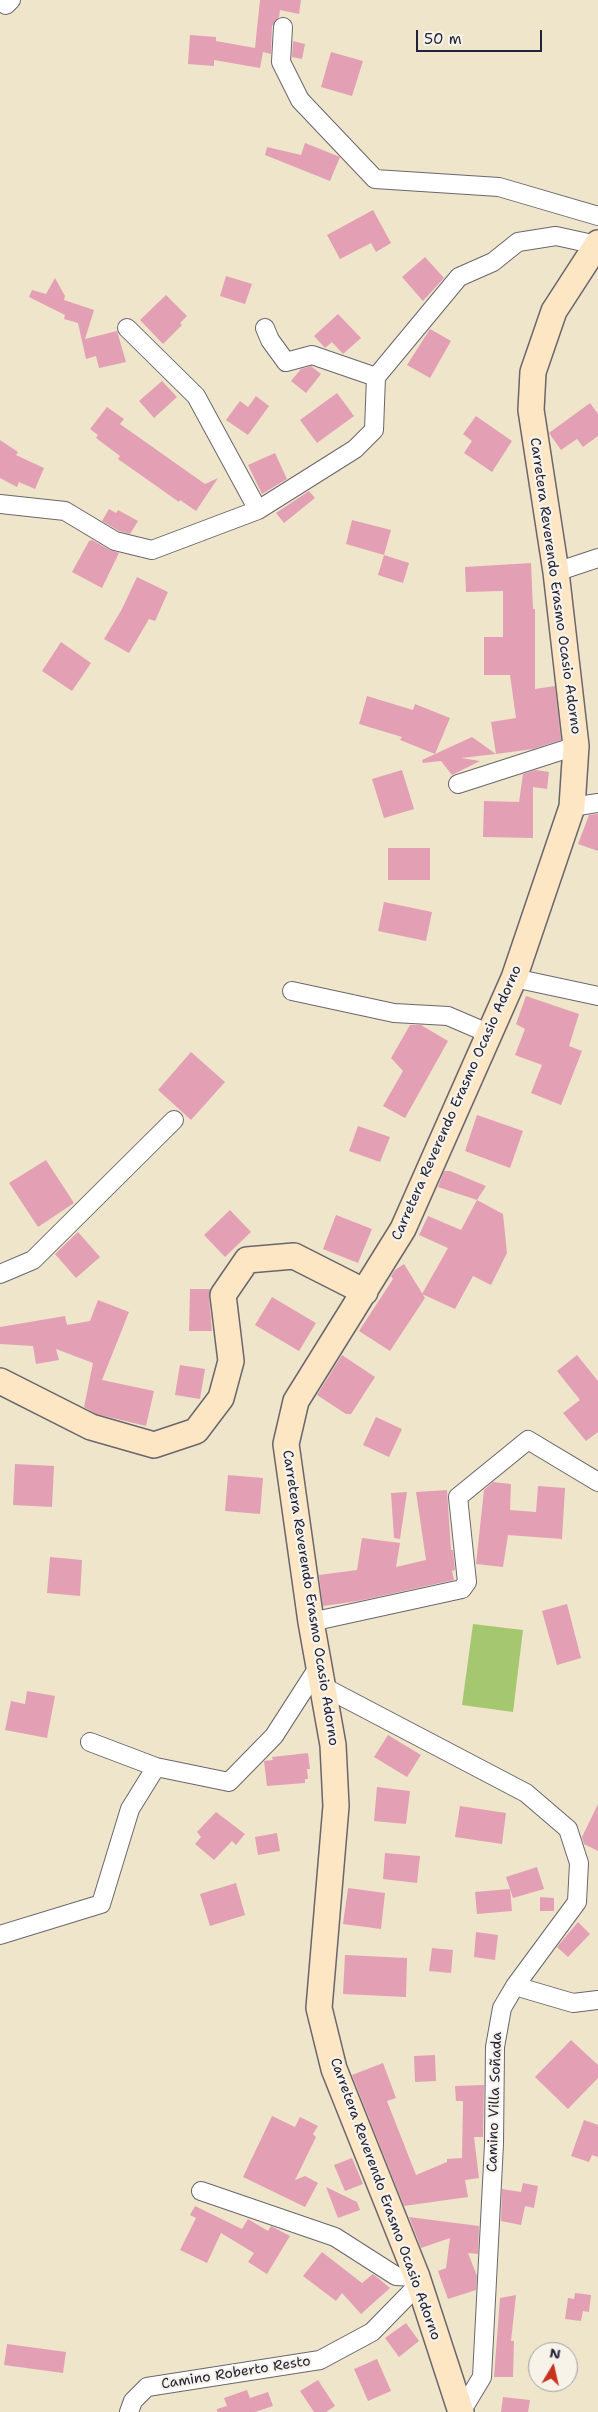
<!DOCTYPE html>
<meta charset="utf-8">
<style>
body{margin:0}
#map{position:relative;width:598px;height:2412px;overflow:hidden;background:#efe5ca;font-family:"Shantell Sans",sans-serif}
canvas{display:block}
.north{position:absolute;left:528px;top:2342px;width:50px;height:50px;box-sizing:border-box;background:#f7f3e8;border:1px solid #a29fa3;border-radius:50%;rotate:9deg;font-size:14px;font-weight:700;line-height:20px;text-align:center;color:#22223b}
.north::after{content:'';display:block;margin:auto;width:18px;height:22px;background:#c8321e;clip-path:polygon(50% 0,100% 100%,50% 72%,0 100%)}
.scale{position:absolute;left:416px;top:30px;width:126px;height:22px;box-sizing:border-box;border:2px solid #22223b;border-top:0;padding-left:6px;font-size:15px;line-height:18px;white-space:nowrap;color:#22223b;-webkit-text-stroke:4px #f7f3e8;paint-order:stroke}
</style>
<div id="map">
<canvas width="598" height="2412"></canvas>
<div class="north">N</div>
<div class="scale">50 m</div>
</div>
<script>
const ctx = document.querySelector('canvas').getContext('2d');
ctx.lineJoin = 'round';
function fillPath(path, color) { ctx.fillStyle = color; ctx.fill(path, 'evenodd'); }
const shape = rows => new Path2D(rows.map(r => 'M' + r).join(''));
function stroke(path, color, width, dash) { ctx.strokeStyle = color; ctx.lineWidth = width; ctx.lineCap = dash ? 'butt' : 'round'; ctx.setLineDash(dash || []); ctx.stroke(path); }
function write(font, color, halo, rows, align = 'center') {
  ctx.font = font + ' "Shantell Sans",sans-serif'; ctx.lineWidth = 4.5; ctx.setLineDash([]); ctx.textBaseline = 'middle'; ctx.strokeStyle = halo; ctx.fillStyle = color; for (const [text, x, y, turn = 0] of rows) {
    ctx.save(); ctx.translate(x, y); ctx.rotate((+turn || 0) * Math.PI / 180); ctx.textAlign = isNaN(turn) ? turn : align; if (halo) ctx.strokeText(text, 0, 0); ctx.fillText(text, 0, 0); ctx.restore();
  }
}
fillPath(shape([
 [473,1624,523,1630,513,1712,462,1705]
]), '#a5c770');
fillPath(shape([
 [260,0,301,0,299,14,280,10,279,17,272,26,271,54,263,52,260,68,214,60,214,66,188,64,190,35,216,37,216,41,255,48],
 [293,41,305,44,302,59,292,57],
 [331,52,363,61,352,96,321,87],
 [305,143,340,157,330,181,265,155,267,147,301,155],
 [373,210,391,243,376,252,371,243,340,259,327,235],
 [425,257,444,278,423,301,402,277],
 [226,276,252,284,245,304,220,296],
 [55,278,65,296,64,300,94,310,85,339,117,331,126,362,99,368,96,356,86,359,78,323,64,319,65,315,29,297,32,290,46,294],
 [166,295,187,316,180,323,182,325,163,344,140,320],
 [338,314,361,338,343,354,332,342,325,348,314,336],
 [430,329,451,341,430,378,407,365],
 [311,366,321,374,306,393,291,381,301,369],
 [162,381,177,397,154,418,139,401],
 [337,393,354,416,317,443,300,420],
 [256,396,269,406,248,435,226,420,240,401,248,407],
 [590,403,598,414,598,436,583,447,577,439,561,450,549,433],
 [107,407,124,419,120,424,205,484,218,478,196,511,180,500,179,502,118,459,120,456,96,438,98,435,90,429],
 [476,416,512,441,492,472,464,453,472,441,463,434],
 [0,440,18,452,16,455,44,468,35,489,19,482,17,487,0,478],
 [275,453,287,479,262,494,248,465],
 [309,491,315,498,284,523,276,513],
 [109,509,116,513,118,510,138,521,130,534,119,531,102,521],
 [352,520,391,530,384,555,346,544],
 [92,540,110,550,119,553,102,588,72,572,89,541],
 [384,555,409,563,403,583,378,575],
 [531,563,533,609,535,609,535,689,555,686,561,740,533,749,496,754,491,722,516,718,510,675,484,675,484,637,503,637,503,591,466,592,465,567],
 [137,577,168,592,155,621,149,619,129,653,104,639,122,609],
 [61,642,91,663,72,691,42,671],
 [367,696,413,710,415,704,450,718,435,754,400,740,402,737,359,724],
 [472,737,496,754,461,758,480,761,452,775,441,761,423,763,422,760],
 [402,770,414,809,384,818,372,779],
 [536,770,549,772,547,789,533,787,533,838,483,837,484,801,519,802,523,774],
 [598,814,598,851,578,844,589,815],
 [388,848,430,848,430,880,388,880],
 [384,902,432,912,426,941,378,931],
 [526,996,579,1014,569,1046,582,1051,561,1105,531,1093,542,1065,515,1055,525,1029,516,1024],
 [410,1025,421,1025,448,1041,405,1118,383,1106,403,1071,391,1058],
 [191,1052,225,1082,191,1120,158,1090],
 [477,1115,523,1131,510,1168,465,1151],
 [358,1126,390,1137,380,1162,349,1151],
 [46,1160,74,1203,38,1227,9,1183],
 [444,1171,450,1171,486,1186,477,1200,438,1187],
 [477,1200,503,1214,507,1253,491,1285,473,1276,455,1309,422,1294,448,1248,419,1235,428,1216,461,1230],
 [230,1210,251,1232,225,1257,204,1235],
 [336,1215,372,1229,358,1263,323,1249],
 [78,1232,100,1257,76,1278,55,1254],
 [404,1264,425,1298,390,1351,359,1331,393,1279,391,1276,395,1270],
 [190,1289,210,1289,209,1297,212,1331,189,1331],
 [272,1297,316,1323,299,1351,255,1325],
 [98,1300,129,1312,102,1380,154,1391,146,1426,96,1414,84,1407,93,1363,56,1349,59,1360,36,1364,33,1346,0,1344,0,1327,65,1316,67,1325,90,1321],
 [342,1355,375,1377,351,1414,346,1414,317,1395],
 [577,1355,598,1381,598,1432,586,1441,563,1413,580,1400,557,1371],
 [180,1365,205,1369,200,1399,175,1395],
 [376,1417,402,1429,389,1457,363,1445],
 [15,1464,54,1466,52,1507,13,1505],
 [228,1475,263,1478,260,1514,225,1511],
 [493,1482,511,1484,510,1510,536,1512,538,1486,565,1488,562,1539,508,1535,503,1567,476,1564,484,1490],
 [447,1490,451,1550,453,1550,455,1570,452,1571,454,1580,358,1601,323,1606,319,1575,357,1570,362,1538,400,1543,396,1567,426,1560,416,1492],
 [407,1492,400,1539,394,1538,391,1493],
 [50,1557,82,1560,80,1596,47,1593],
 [567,1604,581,1658,557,1665,542,1611],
 [27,1691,55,1696,47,1738,5,1730,11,1701,25,1704],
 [388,1735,421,1755,407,1777,374,1757],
 [308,1753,310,1769,307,1769,308,1779,305,1779,305,1783,267,1786,264,1761,273,1760,272,1757],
 [377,1787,410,1791,406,1824,374,1821],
 [598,1804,598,1851,584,1844,582,1837],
 [460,1806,506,1813,502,1844,455,1837],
 [216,1812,245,1834,236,1845,232,1841,214,1860,195,1844,201,1837,197,1832],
 [277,1833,280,1851,258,1855,255,1837],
 [385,1853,420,1856,417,1883,383,1879],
 [537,1867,544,1889,513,1898,506,1877],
 [236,1883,245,1915,210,1926,200,1894],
 [348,1888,385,1893,381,1929,343,1924],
 [510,1889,512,1911,477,1914,475,1892],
 [540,1897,554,1898,554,1911,540,1911],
 [578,1922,590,1934,568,1957,557,1947],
 [476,1932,498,1935,495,1960,474,1957],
 [432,1948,453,1950,451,1973,429,1971],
 [345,1955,407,1958,406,1997,343,1994],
 [571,2040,598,2065,598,2078,568,2109,535,2077],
 [435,2055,436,2081,415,2082,414,2056],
 [383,2063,396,2098,387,2101,416,2175,447,2162,447,2159,462,2158,463,2101,456,2101,455,2086,484,2085,483,2137,474,2137,479,2178,465,2180,468,2197,404,2206,352,2075],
 [272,2116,295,2127,300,2117,318,2126,313,2134,316,2137,295,2180,305,2176,318,2183,305,2207,243,2177],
 [584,2120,598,2125,598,2157,592,2155,589,2162,571,2156],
 [352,2158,363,2184,345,2191,334,2165],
 [523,2183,538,2186,534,2208,525,2206,521,2225,501,2221,502,2189,521,2192],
 [326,2187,357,2202,360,2210,338,2218],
 [195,2206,242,2229,248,2219,268,2231,271,2226,290,2236,267,2274,248,2262,254,2253,221,2233,207,2263,180,2250,196,2218,190,2215],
 [409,2217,479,2226,478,2254,468,2253,477,2276,476,2290,448,2299,438,2271,446,2268,450,2238,421,2248],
 [322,2252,362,2283,373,2274,390,2288,361,2314,342,2293,336,2301,303,2276],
 [575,2293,591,2295,589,2312,583,2311,581,2321,565,2319,568,2298,574,2299],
 [516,2295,511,2341,514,2341,513,2377,494,2377,500,2298],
 [406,2323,419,2341,399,2357,385,2338],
 [7,2344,66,2352,63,2373,4,2365],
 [377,2359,391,2391,368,2401,354,2369],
 [318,2380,335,2406,326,2412,314,2412,300,2391],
 [247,2390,250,2398,268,2392,273,2406,255,2412,217,2412,217,2409,227,2406,224,2398],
 [503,2397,530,2400,528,2412,501,2412]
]), '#e3a0b5');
const street = shape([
 [6,5,11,0],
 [283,27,281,62,300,100,375,179,499,187,598,216],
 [127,328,196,396,258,510],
 [265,328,270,340,286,362,312,355,376,377],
 [0,504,65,511,115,541,152,550,258,510,355,449,374,430,376,377,459,277,493,262,518,242,556,236,597,245],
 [556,572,598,558],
 [458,784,576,746],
 [572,807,598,803],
 [514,978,598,996],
 [292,991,394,1013,448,1016,490,1034],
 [0,1274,33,1260,174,1120],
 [311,1622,462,1589,467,1582,458,1497,528,1440,598,1482],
 [322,1686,526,1793,568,1829,579,1863,577,1902,515,1986,502,2008,495,2047,494,2144,482,2377,461,2412],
 [90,1742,156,1767,229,1782,274,1736,319,1666],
 [0,1935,101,1904,130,1809,156,1767],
 [515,1986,573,2003,598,2000],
 [201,2191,335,2237,396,2276,417,2277],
 [129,2412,133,2401,147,2387,320,2360,372,2332,419,2284]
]);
const secondary = shape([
 [0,1381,91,1427,154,1445,196,1431,221,1398,231,1361,223,1295,247,1260,294,1256,365,1292],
 [461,2412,417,2277,334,2069,319,2008,336,1806,333,1745,311,1622,286,1444,296,1401,403,1229,514,978,572,807,576,746,556,572,531,410,533,372,554,311,598,243]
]);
stroke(street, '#6a666d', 20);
stroke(secondary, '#6a666d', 28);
stroke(street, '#fff', 18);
stroke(secondary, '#fce6c4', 25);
write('14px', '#22223b', '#f7f3e8', [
 ["Carretera Reverendo Erasmo Ocasio Adorno",555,586,82],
 ["Carretera Reverendo Erasmo Ocasio Adorno",457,1103,-66],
 ["Carretera Reverendo Erasmo Ocasio Adorno",310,1598,81],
 ["Camino Villa Soñada",495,2102,-88],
 ["Carretera Reverendo Erasmo Ocasio Adorno",385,2199,70],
 ["Camino Roberto Resto",236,2373,-9]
]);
</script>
